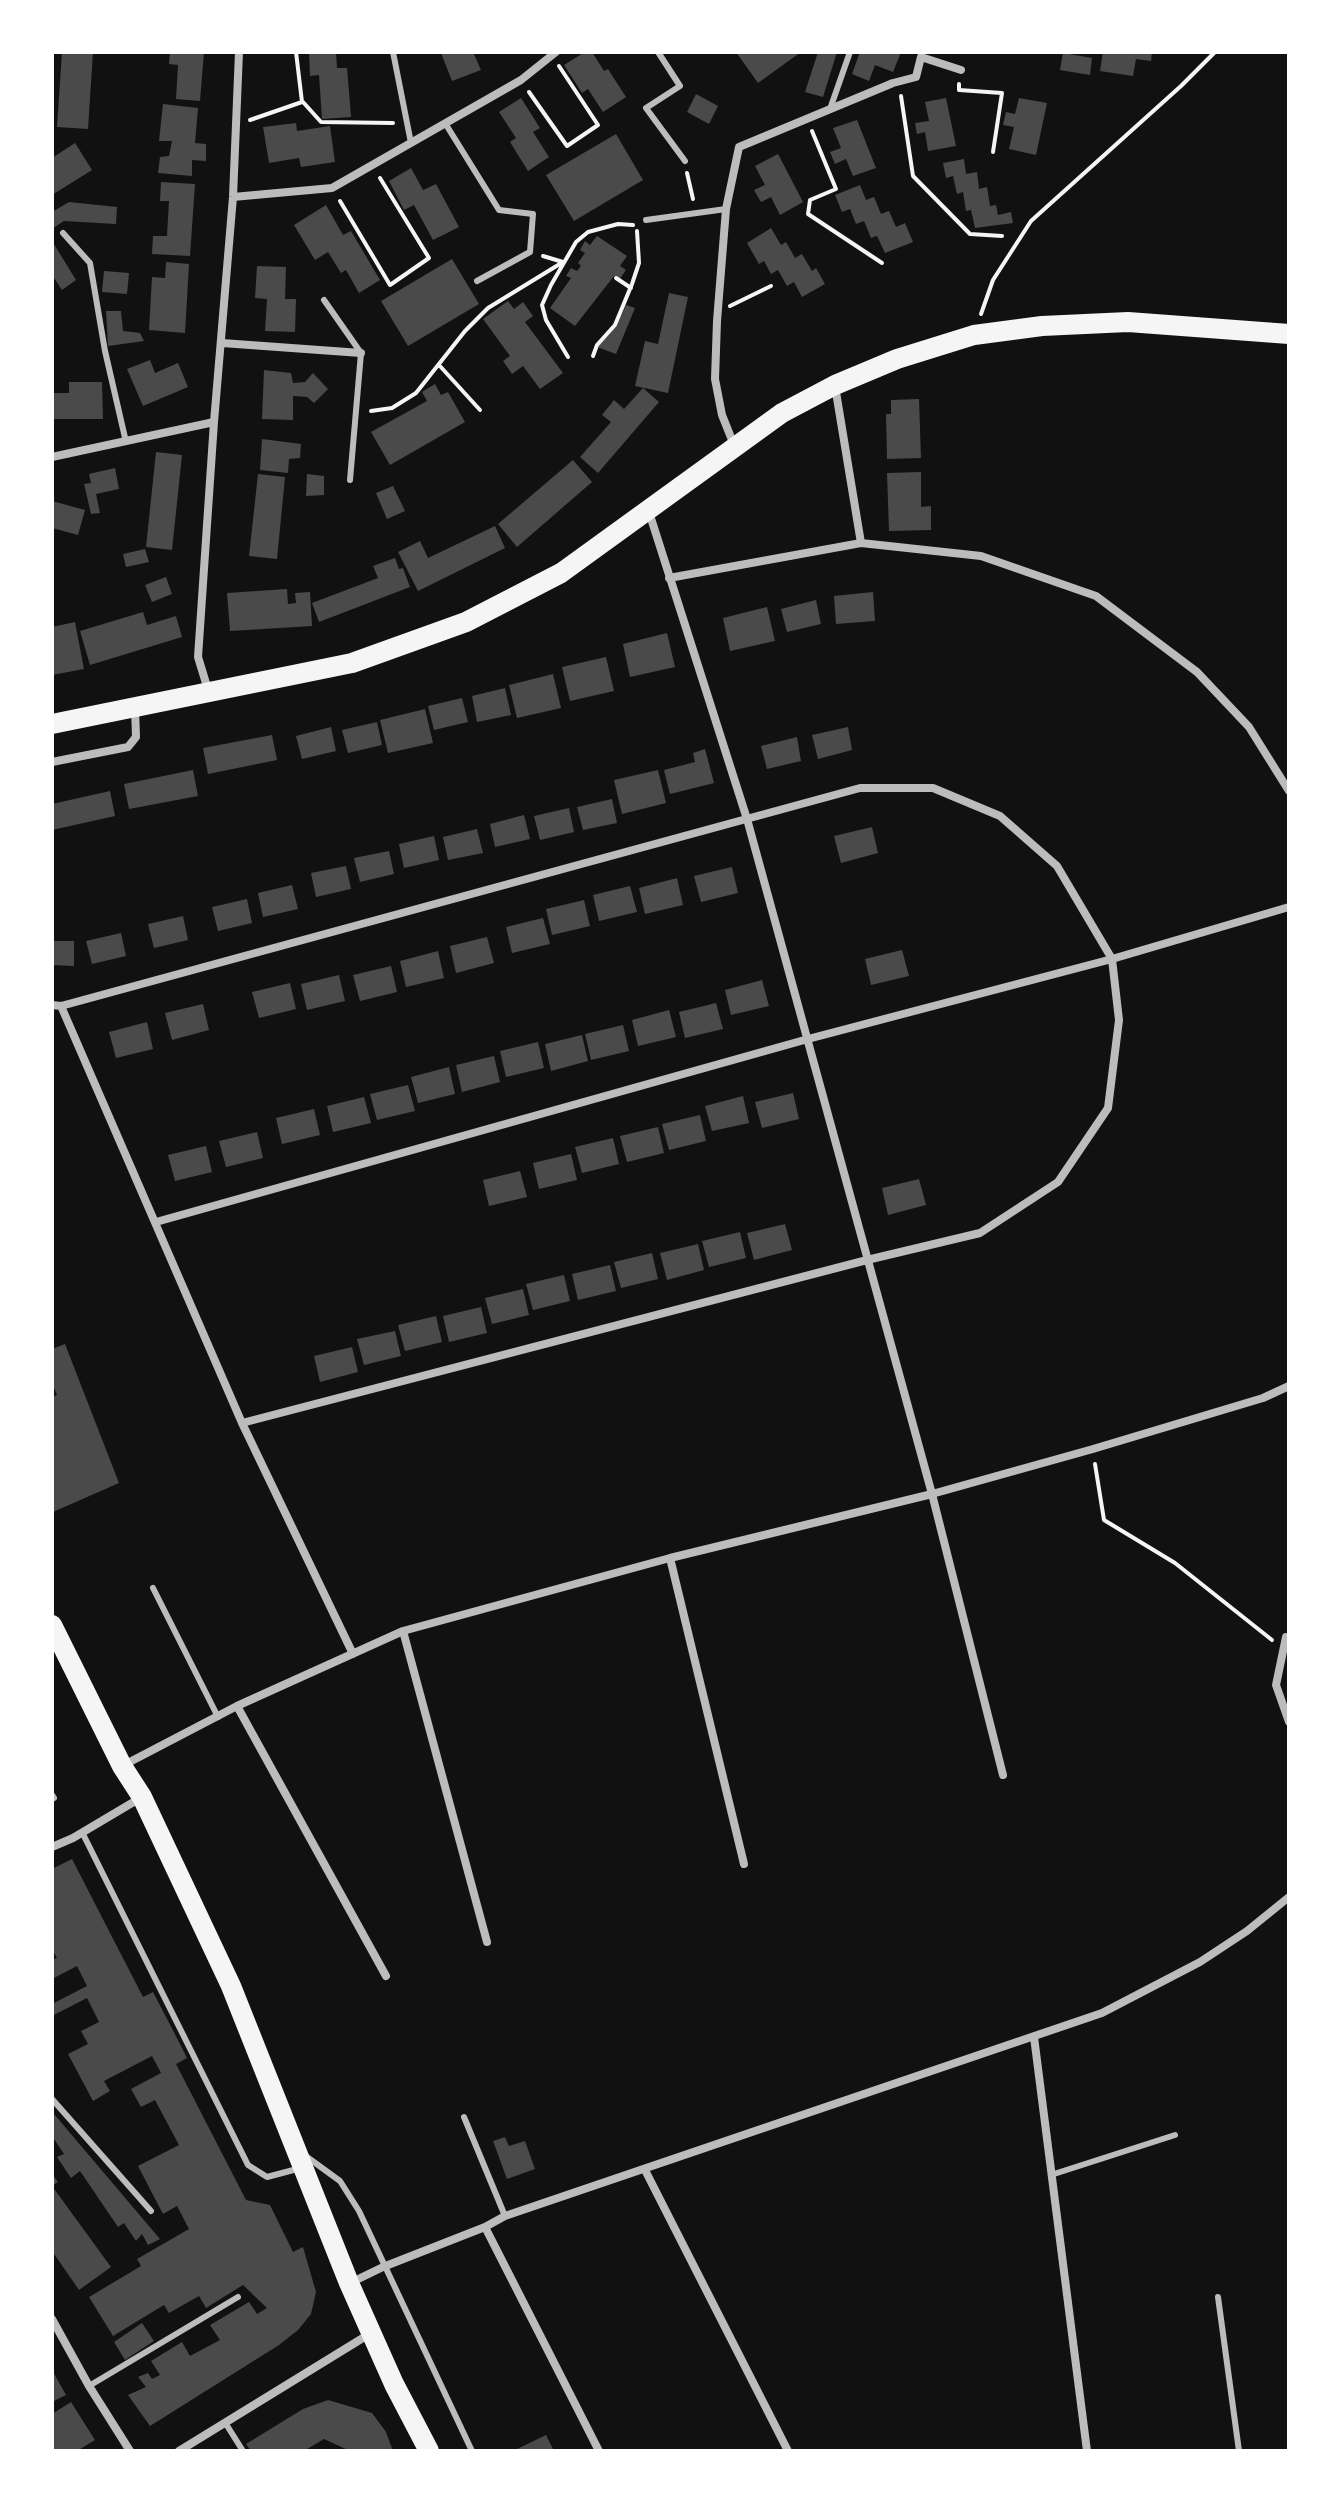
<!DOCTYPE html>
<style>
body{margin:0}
#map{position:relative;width:1341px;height:2503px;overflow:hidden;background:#111;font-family:"PT Serif",serif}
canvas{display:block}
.frame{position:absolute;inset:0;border:54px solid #fff;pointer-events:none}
</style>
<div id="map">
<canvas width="1341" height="2503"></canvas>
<div class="frame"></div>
</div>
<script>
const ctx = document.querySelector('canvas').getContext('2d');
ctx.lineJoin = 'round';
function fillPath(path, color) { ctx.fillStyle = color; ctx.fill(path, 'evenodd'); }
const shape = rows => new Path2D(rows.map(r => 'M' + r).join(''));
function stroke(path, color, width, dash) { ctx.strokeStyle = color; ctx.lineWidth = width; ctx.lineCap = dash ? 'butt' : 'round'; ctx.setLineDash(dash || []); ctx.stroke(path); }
fillPath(shape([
 [62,52,93,52,88,129,57,127],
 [170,52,204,52,200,101,176,99,178,65,169,64],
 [309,52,336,52,337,68,347,68,351,117,322,119,319,75,310,76],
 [444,52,473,52,481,70,452,81,441,53],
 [585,52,592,52,604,71,608,69,626,97,603,112,588,89,582,93,564,65],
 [736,52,801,52,758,83],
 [818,52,837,52,823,97,805,92],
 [860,52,901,52,893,72,875,65,869,81,852,74],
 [1103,52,1118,53,1152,52,1151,61,1136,59,1133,76,1100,71],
 [1063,53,1092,58,1090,75,1060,70],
 [696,94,718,106,709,124,687,112],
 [521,98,540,128,533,132,549,157,528,171,510,142,516,138,499,112],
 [946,98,956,146,928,151,925,132,917,134,915,123,929,121,925,102],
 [1019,98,1047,103,1036,155,1009,149,1014,127,1003,125,1006,112,1015,114],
 [163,104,198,108,195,143,206,144,206,161,192,160,192,176,158,173,160,157,169,156,172,141,159,141],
 [857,120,876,168,853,176,846,159,835,164,830,152,841,148,833,128],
 [296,123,297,131,330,126,335,162,301,167,299,158,269,163,263,127],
 [616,134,643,180,574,221,546,175],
 [75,143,92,170,52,195,52,158],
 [778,154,803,202,780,215,771,197,761,202,754,190,765,185,755,166],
 [964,159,966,174,977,172,979,189,987,187,990,206,996,205,998,215,1011,212,1013,223,975,228,971,210,966,211,963,192,957,194,953,176,946,178,943,163],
 [411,168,423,190,436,184,459,227,433,240,414,205,404,210,389,181],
 [161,182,195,184,190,256,152,254,153,236,167,236,169,201,160,201],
 [860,185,866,200,874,197,881,214,889,211,896,227,905,223,913,242,885,253,877,236,871,238,864,221,856,224,850,209,842,212,835,195],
 [69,202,117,207,116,224,64,221,52,229,52,212],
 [326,205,343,235,351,231,380,280,359,293,346,270,341,273,328,252,315,260,294,225],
 [771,228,781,245,786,242,795,258,802,254,812,271,816,268,825,284,802,297,794,282,787,286,778,270,771,274,764,261,759,264,747,243],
 [597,236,627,256,620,266,626,270,619,280,614,276,575,326,550,308,571,278,566,276,571,268,577,271,581,266,578,263,585,253,580,250,585,241,590,245],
 [52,241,76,280,62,290,52,275],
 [452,259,479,304,408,346,381,301],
 [166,262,189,264,185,333,149,330,152,277,165,278],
 [257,266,286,267,285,299,296,299,295,332,265,331,267,299,255,298],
 [104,271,129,273,127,294,102,292],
 [669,293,688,297,668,393,635,386,645,341,658,344],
 [508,301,514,309,523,302,533,316,525,322,563,373,540,389,523,366,512,374,503,361,510,356,483,319],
 [626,305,635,308,616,354,597,347,617,326],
 [106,311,121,311,123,331,140,333,144,341,108,346],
 [150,360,155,373,178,363,188,387,143,406,127,369],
 [264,370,291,373,293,383,305,382,313,373,328,389,314,403,307,397,293,396,293,420,262,419],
 [69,382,102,382,103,419,52,419,52,393,69,393],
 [435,384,441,395,448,392,465,422,390,465,371,432,427,401,422,392],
 [643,388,659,402,598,473,580,457,611,422,602,415,614,400,624,409],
 [919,399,921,458,887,459,886,414,891,414,891,400],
 [262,439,301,444,300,458,289,459,288,473,260,470],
 [156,452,182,455,172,550,146,547],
 [573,460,592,482,517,547,498,524],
 [115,468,119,489,96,494,100,513,91,514,84,484,91,483,89,474],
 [921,472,921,507,931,506,931,530,889,531,887,473],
 [258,474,285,477,277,559,249,556],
 [307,474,324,476,324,495,306,496],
 [393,486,405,511,387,519,376,493],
 [52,501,85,510,78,535,52,528],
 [495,526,505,548,418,591,398,552,420,541,428,558],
 [145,549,149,562,126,567,123,554],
 [395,558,399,569,403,568,410,587,319,622,312,603,378,578,373,566],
 [166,577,172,594,152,602,145,585],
 [287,589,288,604,296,603,295,593,310,592,312,626,230,631,227,593],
 [873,592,875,621,836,624,834,596],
 [816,600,821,624,787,632,781,609],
 [767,607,775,641,730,651,723,618],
 [143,612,147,625,176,616,182,637,90,665,80,631],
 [75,622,84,669,52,675,52,627],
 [667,633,675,667,630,677,623,644],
 [606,657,614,691,570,701,562,667],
 [553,674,561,708,517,718,509,685],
 [505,688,511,715,477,722,472,696],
 [462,698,468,722,434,730,428,706],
 [425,709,433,743,388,753,380,720],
 [377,722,382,745,348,753,342,730],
 [331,727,336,751,302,759,296,736],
 [848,727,852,750,818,759,812,735],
 [272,735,277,760,208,774,203,748],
 [797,737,801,761,767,769,761,746],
 [705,749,714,783,670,794,664,770,695,762,693,753],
 [193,770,198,796,129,809,124,784],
 [658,770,666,803,622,814,614,780],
 [110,791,115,816,52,830,52,804],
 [612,799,617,823,583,830,577,807],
 [569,808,574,832,540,840,534,816],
 [524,815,530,839,495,847,490,824],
 [872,827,878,853,841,863,834,836],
 [477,829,483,853,448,860,443,837],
 [434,836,439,860,404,868,399,844],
 [389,851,394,874,360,882,354,858],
 [346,866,351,889,316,897,311,873],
 [732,867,738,893,701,902,694,876],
 [677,878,683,905,645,914,639,888],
 [292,885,298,909,263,917,258,893],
 [630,886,637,912,599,921,593,895],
 [247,899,252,923,218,931,212,907],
 [584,900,590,926,552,935,546,909],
 [183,916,188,940,154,948,148,924],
 [543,918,550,944,512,953,506,927],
 [121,933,126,956,92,964,86,941],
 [487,937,494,963,456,973,450,946],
 [52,941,74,941,74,966,52,965],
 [902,950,909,976,871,985,865,959],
 [438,951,444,978,406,987,400,961],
 [391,966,397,992,360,1001,353,975],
 [339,975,345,1001,307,1010,301,984],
 [762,980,769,1006,731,1015,725,990],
 [290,983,296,1009,259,1018,252,992],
 [716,1003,723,1029,685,1038,679,1012],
 [203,1004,209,1030,172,1040,165,1013],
 [669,1010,676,1037,638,1046,632,1020],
 [147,1022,153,1049,116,1058,109,1032],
 [623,1025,629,1051,591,1060,585,1034],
 [582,1035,588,1061,551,1071,545,1044],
 [538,1042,544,1068,506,1077,500,1051],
 [494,1056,500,1082,462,1092,456,1065],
 [449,1067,455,1094,418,1103,411,1077],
 [408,1085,415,1111,377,1120,370,1094],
 [793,1093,799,1119,762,1128,755,1102],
 [743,1096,749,1123,712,1131,705,1106],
 [364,1097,371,1123,333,1132,327,1106],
 [314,1109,320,1135,282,1144,276,1118],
 [700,1115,706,1141,669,1150,662,1124],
 [658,1127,664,1153,627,1162,620,1136],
 [257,1132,263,1158,226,1167,219,1141],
 [613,1138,619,1164,582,1173,575,1147],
 [206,1146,212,1172,175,1181,168,1155],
 [571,1154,577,1180,539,1189,533,1163],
 [520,1171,527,1197,489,1206,483,1180],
 [919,1179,926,1205,888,1215,882,1188],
 [785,1224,792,1250,754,1260,747,1233],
 [740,1232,746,1258,709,1267,702,1241],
 [698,1244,704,1270,667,1280,660,1253],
 [652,1253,658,1279,621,1288,614,1262],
 [610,1265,616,1291,578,1300,572,1274],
 [564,1275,570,1301,533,1310,526,1284],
 [523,1289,529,1315,492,1324,485,1298],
 [481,1307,487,1333,449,1342,443,1316],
 [436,1316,442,1342,405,1351,398,1325],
 [395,1331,401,1356,364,1365,357,1339],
 [65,1344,119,1483,53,1512,52,1397,57,1395,52,1383,52,1349],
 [352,1347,358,1372,320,1382,314,1356],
 [72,1859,143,1997,153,1992,179,2042,187,2058,176,2064,246,2200,270,2205,293,2252,303,2247,316,2292,311,2314,298,2330,279,2345,150,2426,128,2395,146,2387,138,2377,148,2373,152,2379,160,2375,151,2361,182,2342,190,2356,220,2340,210,2325,249,2302,257,2314,267,2308,243,2285,206,2308,199,2296,169,2313,164,2305,113,2336,89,2297,141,2266,137,2259,189,2229,177,2206,163,2214,138,2166,179,2145,155,2100,141,2107,131,2089,161,2073,152,2056,104,2081,110,2091,93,2101,68,2054,88,2044,81,2031,99,2022,87,1998,52,2016,52,2004,87,1986,77,1966,52,1979,52,1960,57,1958,52,1949,52,1869],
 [54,2114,160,2239,148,2245,142,2234,136,2241,124,2223,118,2227,80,2171,71,2178,57,2157,64,2154,52,2136,52,2116],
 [505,2137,509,2146,525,2141,535,2169,507,2179,493,2141],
 [52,2174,58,2182,52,2186,111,2267,79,2290,52,2251],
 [142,2323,154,2341,125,2360,114,2342],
 [52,2370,66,2395,52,2402],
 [328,2400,372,2413,386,2432,393,2451,350,2451,324,2439,304,2451,251,2451,246,2444,303,2409],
 [71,2402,95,2440,77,2451,52,2451,52,2414],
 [546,2435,553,2449,549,2451,513,2451]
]), '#4a4a4a');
stroke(shape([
 [959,84,959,90,1002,93,993,152],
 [529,92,567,146,598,125,559,66],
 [901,96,913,176,970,234,1002,236],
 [303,102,321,122,393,123],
 [250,120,302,102,296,52],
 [812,131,836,189,810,200,808,214,882,263],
 [687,173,693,199],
 [340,201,390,285,429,258,380,178],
 [543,256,563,262],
 [616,278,631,288],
 [730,306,771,286],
 [981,314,993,280,1031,221,1181,86,1215,52],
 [593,356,597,345,615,325,632,284,639,263,637,231],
 [568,357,546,320,542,305,551,285,576,242,588,232,618,224,633,225],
 [439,365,480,410],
 [371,411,392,408,416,393,465,331,488,308,563,262],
 [1095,1464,1104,1520,1175,1563,1272,1640]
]), '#f5f5f5', 4);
stroke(shape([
 [393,52,411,143],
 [658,52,680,86,646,108,685,161],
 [830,109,850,52],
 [445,123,499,210,533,214,530,252,477,281],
 [646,220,726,209],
 [63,233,90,263,105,351,126,442],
 [324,300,361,353,350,480],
 [153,1588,218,1717],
 [52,1795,54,1798],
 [82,1832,248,2165,267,2177,301,2168],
 [52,2099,151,2211],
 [464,2117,505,2216],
 [307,2157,340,2181,359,2211,472,2451],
 [1054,2174,1175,2135],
 [1218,2297,1239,2451],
 [89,2386,238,2297],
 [226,2424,243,2451]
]), '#bcbcbc', 6);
stroke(shape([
 [233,197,332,188,521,80,556,52],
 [222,343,361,353],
 [835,386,861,543],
 [734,445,722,415,715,379,717,321,726,209,739,147,893,83,916,77,921,57,961,70],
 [52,457,214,422],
 [649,512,747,819,932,1494,1003,1775],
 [669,578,861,543,981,556,1096,596,1197,672,1249,727,1289,791],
 [209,693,198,657,214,422,233,197,239,52],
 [52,762,128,747,136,737,135,708],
 [52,1005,61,1006,860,788,933,788,1000,816,1057,866,1112,959,1119,1020,1108,1108,1058,1182,980,1233,867,1260,242,1423],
 [61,1006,242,1423,353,1654],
 [156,1222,808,1039,1112,959,1289,907],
 [670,1558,744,1864],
 [403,1631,487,1942],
 [1286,1637,1276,1685,1289,1722],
 [237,1706,386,1976],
 [122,1766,237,1706,403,1631,670,1558,932,1494,1093,1449,1263,1398,1289,1386],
 [52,1847,73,1838,142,1797],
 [1034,2037,1087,2451],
 [645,2170,788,2451],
 [485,2227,599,2451],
 [350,2283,383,2267,485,2227,505,2216,1102,2013,1200,1962,1247,1931,1289,1897],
 [52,2319,89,2386,130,2451],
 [179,2451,371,2333]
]), '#bcbcbc', 8);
stroke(shape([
 [52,724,352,663,466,622,561,573,782,413,835,385,897,359,974,335,1042,326,1128,322,1289,334],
 [52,1625,122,1766,142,1797,231,1986,349,2283,394,2384,429,2451]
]), '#f5f5f5', 20);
</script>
